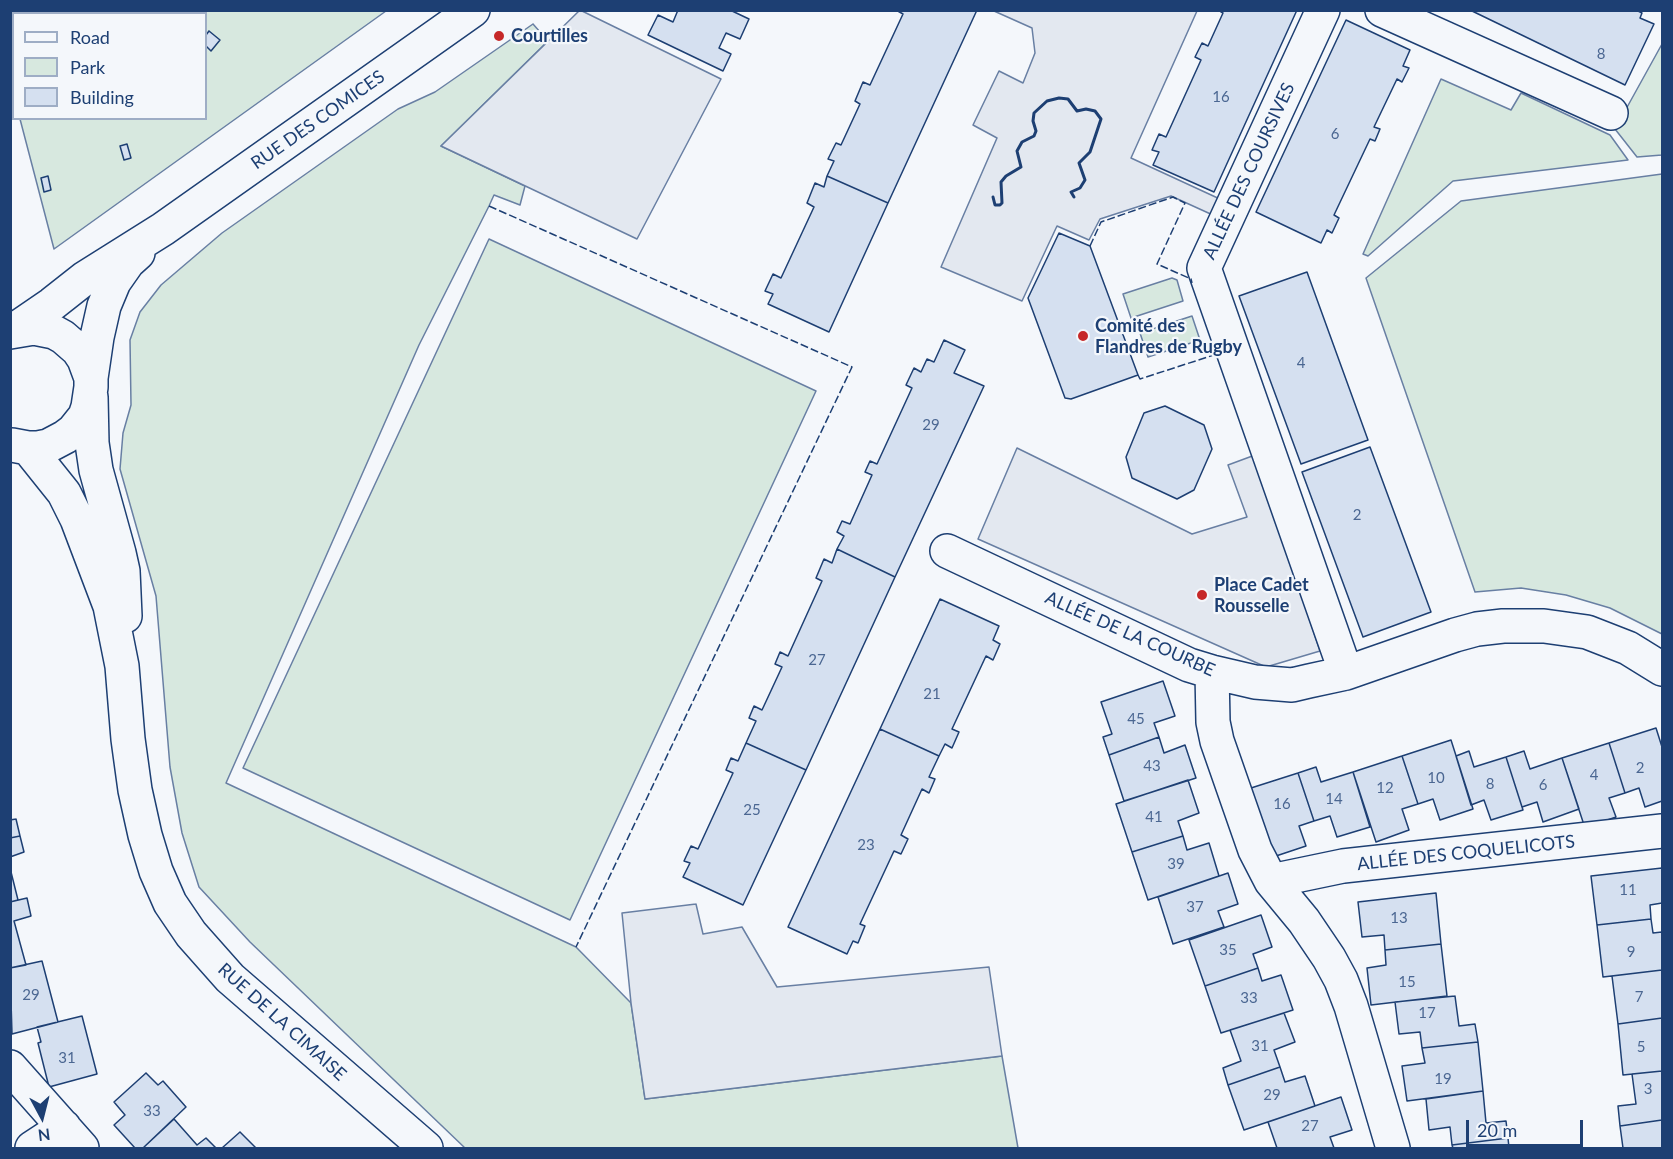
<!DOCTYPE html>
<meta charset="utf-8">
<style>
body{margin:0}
#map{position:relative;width:1673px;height:1159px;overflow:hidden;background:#f4f7fb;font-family:Lato,sans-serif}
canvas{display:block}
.frame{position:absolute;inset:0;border:12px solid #1d3f73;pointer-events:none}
.legend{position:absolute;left:12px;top:12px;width:195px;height:108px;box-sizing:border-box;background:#f4f7fb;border:2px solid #9eadc5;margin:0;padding:8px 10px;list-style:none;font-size:18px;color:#1d3f73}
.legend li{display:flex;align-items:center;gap:12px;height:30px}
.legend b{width:30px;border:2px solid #9eadc5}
.north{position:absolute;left:12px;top:1087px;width:60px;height:60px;-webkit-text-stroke:4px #f4f7fb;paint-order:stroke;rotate:173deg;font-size:16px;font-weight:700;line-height:24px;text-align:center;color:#1d3f73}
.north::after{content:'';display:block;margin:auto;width:21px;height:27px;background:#1d3f73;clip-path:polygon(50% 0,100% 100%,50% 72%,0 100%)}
.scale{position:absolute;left:1466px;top:1120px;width:117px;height:27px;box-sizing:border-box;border:3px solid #1d3f73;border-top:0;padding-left:8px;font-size:18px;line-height:21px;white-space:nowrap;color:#1d3f73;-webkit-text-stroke:4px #f4f7fb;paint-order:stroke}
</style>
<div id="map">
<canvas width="1673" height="1159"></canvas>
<div class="frame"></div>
<ul class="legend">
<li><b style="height:8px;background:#f4f7fb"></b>Road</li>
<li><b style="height:16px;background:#d7e8df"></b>Park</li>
<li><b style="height:16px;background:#d5e0f0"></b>Building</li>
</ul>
<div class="north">N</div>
<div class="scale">20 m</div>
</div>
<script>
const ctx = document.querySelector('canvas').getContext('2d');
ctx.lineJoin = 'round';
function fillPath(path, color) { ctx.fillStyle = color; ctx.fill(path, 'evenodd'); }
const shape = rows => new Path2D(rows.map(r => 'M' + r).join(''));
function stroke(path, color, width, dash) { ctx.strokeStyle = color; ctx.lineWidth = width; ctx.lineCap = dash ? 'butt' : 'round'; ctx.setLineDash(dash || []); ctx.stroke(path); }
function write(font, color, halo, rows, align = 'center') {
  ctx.font = font + ' Lato,sans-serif'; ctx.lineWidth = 4.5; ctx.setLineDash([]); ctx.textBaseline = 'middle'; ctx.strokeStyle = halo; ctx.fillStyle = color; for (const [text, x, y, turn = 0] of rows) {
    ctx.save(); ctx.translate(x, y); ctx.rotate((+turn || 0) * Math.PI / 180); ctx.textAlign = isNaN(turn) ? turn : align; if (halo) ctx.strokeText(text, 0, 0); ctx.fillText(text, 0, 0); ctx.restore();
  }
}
const green = shape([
 [10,11,386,11,54,249,20,119,206,118,206,14,14,14,13,92,10,80,10,11],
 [533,24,548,41,441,146,525,186,520,205,494,195,489,206,419,345,226,783,576,947,631,1003,645,1099,1002,1056,1018,1148,465,1148,250,942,199,887,182,833,170,767,156,596,120,469,123,433,131,405,130,340,140,312,161,285,222,233,398,109,435,92,533,24],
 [1662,44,1662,155,1637,157,1615,129,1662,44],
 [1441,79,1511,110,1521,93,1610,135,1628,160,1453,181,1368,256,1363,254,1441,79],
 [1662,174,1662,634,1610,608,1566,595,1521,588,1475,592,1366,278,1461,201,1662,174],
 [489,239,816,391,570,920,243,768,489,239],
 [1172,278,1177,280,1183,301,1131,318,1123,294,1172,278],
 [1192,316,1200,340,1148,357,1140,333,1192,316]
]);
fillPath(green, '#d7e8df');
stroke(green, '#687fa3', 1.5);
const parking = shape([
 [580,10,721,79,637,239,441,146,580,10],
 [994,11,1197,11,1131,158,1222,200,1215,216,1171,196,1100,219,1089,240,1057,226,1022,301,941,267,997,138,973,125,999,71,1023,83,1035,53,1032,28,994,11],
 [1017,448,1192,534,1247,517,1228,465,1255,455,1320,651,1266,667,978,539,1017,448],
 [696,904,703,934,742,927,777,987,989,967,1002,1056,645,1099,631,1003,622,913,696,904]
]);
fillPath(parking, '#e3e8f0');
stroke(parking, '#687fa3', 1.5);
const building = shape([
 [678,10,730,10,749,19,740,39,726,33,719,48,731,54,723,71,648,35,658,15,673,22,678,10],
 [896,10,977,10,888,203,827,176,834,161,828,159,836,143,841,145,860,104,855,101,863,82,870,85,903,14,896,10],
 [1218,10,1297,10,1214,192,1153,165,1159,152,1152,150,1159,134,1166,137,1201,60,1195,57,1202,43,1208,46,1223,13,1218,10],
 [1470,10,1636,10,1642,13,1640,18,1654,24,1625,85,1470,10],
 [1346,20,1410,50,1403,66,1409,68,1402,82,1397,79,1374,127,1380,129,1375,141,1370,139,1334,215,1339,218,1332,233,1327,230,1321,243,1256,212,1346,20],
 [209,31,220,40,211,51,206,46,206,35,209,31],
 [127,144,131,158,124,160,120,146,127,144],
 [48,176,51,190,44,192,41,178,48,176],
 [827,176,888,203,829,332,768,304,773,294,765,291,773,274,781,278,814,207,807,203,815,183,824,187,827,176],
 [1059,233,1090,246,1138,375,1071,399,1065,398,1028,298,1059,233],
 [1307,272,1368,440,1301,464,1239,296,1307,272],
 [944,340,965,350,954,373,984,386,895,577,837,549,844,536,837,532,842,521,850,524,872,475,865,472,870,461,877,464,912,388,906,385,914,368,921,372,927,359,934,362,944,340],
 [1165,406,1204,425,1212,449,1194,490,1177,499,1132,478,1126,457,1144,413,1165,406],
 [1370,447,1431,612,1363,637,1302,472,1370,447],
 [837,549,895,577,806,770,746,743,756,721,749,718,754,706,762,710,782,667,775,664,780,652,788,656,822,581,816,578,824,559,832,563,837,549],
 [940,599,999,626,993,640,1000,644,993,660,986,656,952,729,959,732,952,748,945,744,939,756,880,729,940,599],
 [1163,681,1175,716,1154,723,1159,737,1109,755,1103,737,1112,734,1101,702,1163,681],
 [1656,728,1662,747,1662,801,1645,807,1639,788,1625,793,1609,743,1656,728],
 [880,729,939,756,929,777,935,779,929,793,922,789,901,835,908,839,901,854,894,851,860,924,865,926,858,943,853,941,847,954,788,927,880,729],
 [1159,737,1164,753,1185,745,1196,778,1124,801,1109,755,1159,737],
 [1451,740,1473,809,1440,820,1433,799,1418,804,1402,756,1451,740],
 [746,743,806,770,743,905,683,877,690,863,684,861,691,846,698,849,733,773,726,770,731,758,738,761,746,743],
 [1609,743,1625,793,1609,798,1616,817,1585,828,1562,758,1609,743],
 [1469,751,1474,767,1506,757,1523,810,1491,820,1484,800,1471,805,1456,756,1469,751],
 [1524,751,1530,769,1562,758,1579,809,1543,822,1537,802,1522,807,1506,757,1524,751],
 [1402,756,1418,804,1402,809,1409,830,1376,842,1353,772,1402,756],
 [1316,767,1321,782,1353,772,1370,827,1337,837,1330,816,1314,821,1298,773,1316,767],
 [1298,773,1314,821,1299,826,1306,846,1273,857,1251,788,1298,773],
 [1188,780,1199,813,1178,821,1183,836,1132,852,1116,804,1188,780],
 [16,819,20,836,10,838,10,820,16,819],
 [20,836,24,852,10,857,10,838,20,836],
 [1183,836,1187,850,1209,843,1219,876,1148,900,1132,852,1183,836],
 [10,868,18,900,10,902,10,868],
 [1662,868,1662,903,1650,905,1651,919,1597,925,1591,876,1662,868],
 [1228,873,1238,904,1218,911,1224,927,1173,944,1158,897,1228,873],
 [1436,893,1441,944,1385,950,1384,935,1362,937,1358,902,1436,893],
 [27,898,31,916,14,921,26,965,10,968,10,902,27,898],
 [1261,915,1272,947,1253,954,1258,968,1205,986,1189,940,1261,915],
 [1651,919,1653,933,1662,932,1662,970,1603,977,1597,925,1651,919],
 [1441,944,1447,996,1371,1005,1367,968,1386,965,1385,950,1441,944],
 [42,961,58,1022,12,1034,10,968,42,961],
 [1258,968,1262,981,1281,975,1293,1010,1221,1033,1205,986,1258,968],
 [1662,970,1662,1018,1618,1024,1612,976,1662,970],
 [1455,996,1459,1026,1475,1024,1478,1042,1422,1048,1420,1032,1399,1034,1395,1002,1455,996],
 [1284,1013,1295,1042,1274,1050,1280,1067,1228,1085,1223,1068,1241,1061,1230,1030,1284,1013],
 [82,1016,97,1074,49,1087,38,1043,41,1042,37,1027,82,1016],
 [1662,1018,1662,1071,1623,1075,1618,1024,1662,1018],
 [1478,1042,1483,1091,1407,1101,1402,1066,1425,1063,1422,1048,1478,1042],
 [1280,1067,1285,1082,1305,1076,1315,1106,1244,1130,1228,1085,1280,1067],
 [1662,1071,1662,1120,1620,1126,1618,1106,1636,1104,1632,1074,1662,1071],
 [146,1073,158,1085,163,1081,186,1107,143,1148,135,1148,114,1125,125,1115,114,1102,146,1073],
 [1483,1091,1486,1123,1506,1121,1508,1138,1452,1145,1450,1127,1429,1130,1426,1099,1483,1091],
 [1341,1097,1352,1130,1330,1137,1334,1148,1277,1148,1268,1122,1341,1097],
 [174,1119,197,1145,206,1138,216,1148,143,1148,174,1119],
 [1662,1120,1662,1148,1623,1148,1620,1126,1662,1120],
 [240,1132,256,1148,222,1148,240,1132],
 [1508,1138,1509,1148,1453,1148,1452,1145,1508,1138]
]);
fillPath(building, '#d5e0f0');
stroke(building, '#1d3f73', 1.5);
const minor = shape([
 [1323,10,1204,268,1346,673],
 [1382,10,1611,113],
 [14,330,52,304,85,278,163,229,473,10],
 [10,332,34,328,54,332,63,337,78,350,84,359,91,378,91,387,88,407,85,416,73,431,65,437,48,446,38,448,28,448,12,445],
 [91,378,97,337,104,306,114,282,128,262,138,253],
 [91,397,92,443,96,470,119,553,123,571,125,616],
 [28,448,64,493,77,519,110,606,122,666,128,739,135,790,145,835,156,871,170,903,191,934,230,978,426,1148],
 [947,551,1189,665,1212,672,1255,682,1292,685,1309,681,1346,673,1455,635,1477,629,1503,626,1544,626,1587,632,1628,648,1662,669],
 [1212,672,1213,722,1217,741,1255,850,1271,881,1304,921,1329,958,1341,980,1351,1006,1393,1148],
 [1271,881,1343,866,1662,831],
 [10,1067,82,1148],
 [32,1148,64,1127]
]);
stroke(minor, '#1d3f73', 36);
stroke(minor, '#f4f7fb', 33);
stroke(shape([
 [489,206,852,367,576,947],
 [1090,246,1101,222,1173,197,1185,203,1157,264,1191,279,1192,283],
 [1138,375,1140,379,1217,354,1216,351]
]), '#1d3f73', 1.5, [8, 3]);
stroke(shape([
 [993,197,995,205,1000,205,1002,203,1001,182,1006,176,1021,167,1017,151,1022,142,1034,136,1036,131,1033,121,1034,113,1047,101,1059,98,1068,99,1077,111,1086,109,1095,111,1101,119,1090,152,1079,163,1085,180,1080,188,1071,192,1074,197]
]), '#1d3f73', 3);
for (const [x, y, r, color] of [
 [499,36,6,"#c62828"],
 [1083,336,6,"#c62828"],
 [1202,595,6,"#c62828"]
]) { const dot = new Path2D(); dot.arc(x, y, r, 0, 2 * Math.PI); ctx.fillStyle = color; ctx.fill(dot); stroke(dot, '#f4f7fb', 2); }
write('15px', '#4b6792', null, [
 ["8",1601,54],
 ["16",1221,97],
 ["6",1335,134],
 ["4",1301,363],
 ["29",931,425],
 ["2",1357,515],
 ["27",817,660],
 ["21",932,694],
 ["45",1136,719],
 ["43",1152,766],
 ["2",1640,768],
 ["4",1594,775],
 ["10",1436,778],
 ["8",1490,784],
 ["6",1543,785],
 ["12",1385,788],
 ["14",1334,799],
 ["16",1282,804],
 ["25",752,810],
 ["41",1154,817],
 ["23",866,845],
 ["39",1176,864],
 ["11",1628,890],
 ["37",1195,907],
 ["13",1399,918],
 ["35",1228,950],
 ["9",1631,952],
 ["15",1407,982],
 ["29",31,995],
 ["7",1639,997],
 ["33",1249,998],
 ["17",1427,1013],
 ["31",1260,1046],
 ["5",1641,1047],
 ["31",67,1058],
 ["19",1443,1079],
 ["3",1648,1089],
 ["29",1272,1095],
 ["33",152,1111],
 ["27",1310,1126]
]);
write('bold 18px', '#1d3f73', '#f4f7fb', [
 ["Courtilles",511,36],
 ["Comité des",1095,326],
 ["Flandres de Rugby",1095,347],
 ["Place Cadet",1214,585],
 ["Rousselle",1214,606]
], 'left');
write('18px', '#1d3f73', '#f4f7fb', [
 ["RUE DES COMICES",318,120,-35],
 ["ALLÉE DES COURSIVES",1249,171,-65],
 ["ALLÉE DE LA COURBE",1130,634,24],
 ["ALLÉE DES COQUELICOTS",1466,853,-6],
 ["RUE DE LA CIMAISE",282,1022,42]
]);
</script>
